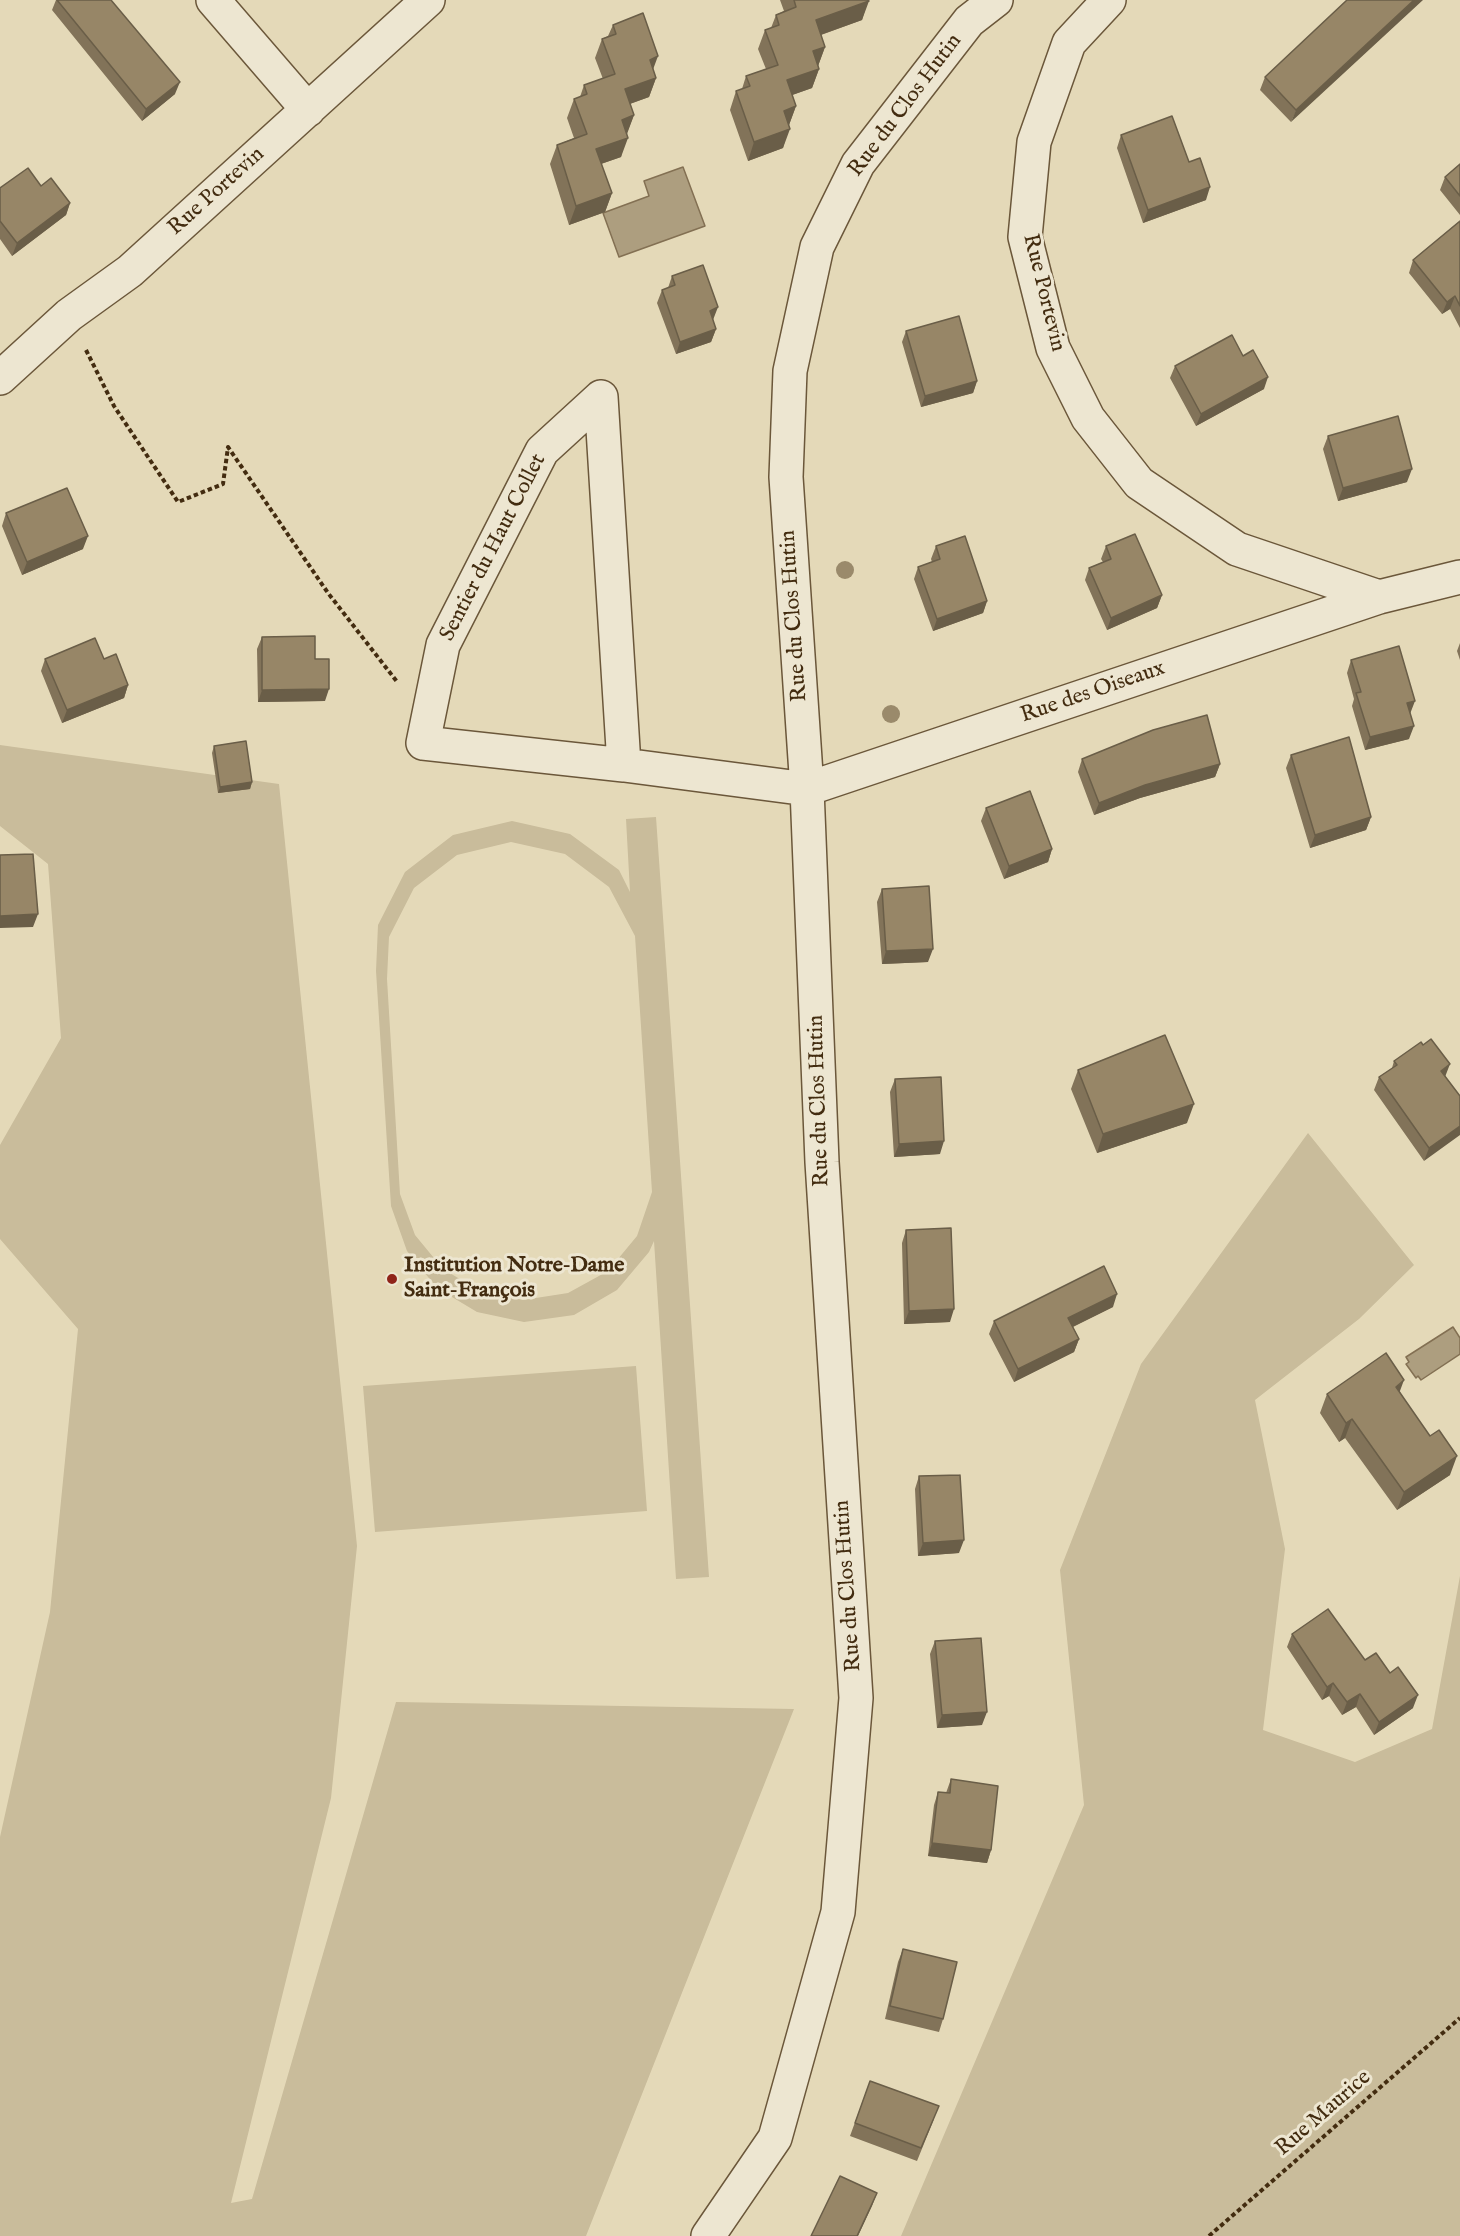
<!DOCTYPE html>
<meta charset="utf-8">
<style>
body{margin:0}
canvas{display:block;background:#e4d9b8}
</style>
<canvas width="1460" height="2236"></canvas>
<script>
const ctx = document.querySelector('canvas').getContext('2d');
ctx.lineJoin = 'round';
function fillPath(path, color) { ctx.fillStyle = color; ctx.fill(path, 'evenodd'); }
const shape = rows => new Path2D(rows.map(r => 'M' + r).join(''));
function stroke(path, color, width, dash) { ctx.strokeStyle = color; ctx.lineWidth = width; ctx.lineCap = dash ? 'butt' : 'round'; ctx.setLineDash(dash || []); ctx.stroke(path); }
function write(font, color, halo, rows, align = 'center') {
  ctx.font = font + ' "IM FELL English",serif'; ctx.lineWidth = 6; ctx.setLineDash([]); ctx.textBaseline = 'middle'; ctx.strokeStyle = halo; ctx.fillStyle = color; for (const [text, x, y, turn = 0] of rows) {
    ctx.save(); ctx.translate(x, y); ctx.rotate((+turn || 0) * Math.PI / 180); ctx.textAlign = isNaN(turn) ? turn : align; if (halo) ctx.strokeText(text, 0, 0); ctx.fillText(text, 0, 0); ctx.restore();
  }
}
fillPath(shape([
 [0,745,279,784,357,1546,331,1798,231,2203,252,2199,396,1702,794,1709,586,2236,0,2236,0,1837,50,1612,78,1329,0,1239,0,1145,61,1038,48,864,0,826],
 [656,817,709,1577,676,1579,654,1241,649,1252,617,1290,574,1315,524,1322,477,1312,437,1288,407,1251,391,1206,376,971,378,925,405,872,453,835,512,821,570,834,619,870,630,892,626,819],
 [511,842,565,854,609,887,635,936,652,1192,637,1236,608,1271,568,1293,523,1300,480,1291,443,1269,415,1235,400,1194,387,979,389,937,414,888,457,855],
 [1308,1133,1414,1265,1359,1319,1255,1400,1285,1549,1263,1730,1355,1762,1432,1729,1460,1576,1460,2236,901,2236,1084,1805,1060,1570,1141,1364],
 [636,1366,647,1511,375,1532,363,1386]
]), '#c9bc9b');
const water = shape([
 [683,167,705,226,619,257,603,213,649,196,644,181,683,167],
 [1453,1327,1460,1338,1460,1354,1421,1380,1418,1376,1416,1378,1406,1364,1409,1362,1406,1357,1453,1327]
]);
fillPath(water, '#ad9e7f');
stroke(water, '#837053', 1.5);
const street = shape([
 [213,0,308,110],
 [1109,0,1069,43,1034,142,1025,237,1053,348,1088,418,1139,483,1237,549,1379,597,1460,577],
 [0,378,69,315,130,271,428,0],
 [601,397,624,765,807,789,1379,597],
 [601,397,542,451,443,645,423,743,624,765],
 [708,2236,775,2138,838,1912,856,1698,822,1162,807,789,786,477,790,371,817,247,858,164,969,21,996,0]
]);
stroke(street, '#6b573a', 36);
stroke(shape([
 [86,350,114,406,178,502,223,484,228,447,328,593,398,683],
 [1209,2236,1460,2018]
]), '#432c10', 4, [4.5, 3]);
stroke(street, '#ede6d1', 33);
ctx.fillStyle = '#9a8a6b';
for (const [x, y] of [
 [845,570],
 [891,714]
]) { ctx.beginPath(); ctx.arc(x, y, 9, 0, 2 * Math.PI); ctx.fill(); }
fillPath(shape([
 [56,0,111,0,175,94,142,121,52,10],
 [780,0,868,0,862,20,821,35,825,47,818,66,819,69,812,88,792,95,796,106,789,125,783,148,748,161,730,110,736,91,742,89,746,76,766,69,758,49,765,30,771,28,776,15,784,11],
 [1347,0,1291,122,1260,90,1265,77],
 [613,25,653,70,656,78,649,97,630,104,634,115,626,135,621,157,601,164,612,193,605,212,569,225,550,164,557,145,574,138,567,118,574,99,580,97,584,85,603,79,595,58,602,39,608,36],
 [1121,135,1189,162,1206,200,1143,223,1117,148],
 [1460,164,1460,215,1440,190,1445,177],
 [41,186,70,203,66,215,12,256,0,239,0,188],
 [1460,221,1460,328,1450,309,1442,314,1409,273,1413,260],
 [672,276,713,320,716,329,711,342,676,354,657,303,662,290,668,288],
 [906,331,977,381,973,393,921,407,902,342],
 [1243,356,1264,389,1196,426,1170,378,1175,366],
 [1328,436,1407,482,1338,501,1323,449],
 [6,513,83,549,22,575,2,526],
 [936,546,987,601,983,613,933,631,914,579,918,567,932,562,931,559],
 [1106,546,1162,595,1157,608,1107,630,1085,580,1089,568,1103,562,1101,559],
 [262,637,315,659,325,701,258,702,257,649],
 [1460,643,1460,660,1457,651],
 [45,659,104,659,128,685,124,698,62,723,41,671],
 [1351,660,1410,714,1409,739,1365,750,1352,706,1354,699,1347,673],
 [214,746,252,782,250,789,218,793,212,753],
 [1291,755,1371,817,1366,830,1310,848,1286,768],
 [1082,759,1220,764,1215,777,1140,798,1094,815,1078,772],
 [986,808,1052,849,1048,862,1004,879,981,821],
 [882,889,928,962,882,964,877,902],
 [1394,1061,1445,1076,1460,1096,1424,1161,1374,1090,1379,1077,1392,1068],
 [1078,1070,1187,1123,1097,1153,1071,1089],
 [895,1079,940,1154,894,1157,890,1092],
 [906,1230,950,1322,904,1324,902,1243],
 [1113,1307,1073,1327,1079,1339,1074,1352,1014,1382,989,1334,994,1321],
 [1400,1392,1450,1475,1397,1510,1345,1438,1339,1442,1320,1413,1327,1394],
 [919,1476,959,1553,918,1556,915,1489],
 [1292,1634,1365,1660,1413,1708,1374,1735,1356,1707,1342,1715,1329,1696,1322,1700,1287,1647],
 [935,1641,982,1725,937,1728,930,1654],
 [951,1779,991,1850,987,1863,928,1856,934,1805,938,1792,946,1793],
 [903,1949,943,2019,939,2032,885,2019,898,1962],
 [870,2081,934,2119,917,2161,850,2136]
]), '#827359');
fillPath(shape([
 [1414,0,1423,0,1291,122,1296,110],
 [869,1,862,20,809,39,816,20],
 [825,47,818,66,813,51],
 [658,56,651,75,650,60],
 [819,69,812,88,781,99,787,80],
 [656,78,649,97,618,108,625,89],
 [180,82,175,94,142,121,146,109],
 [796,106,789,125,777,130,784,111],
 [634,115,627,134,615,139,622,120],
 [790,129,783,148,748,161,754,142],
 [628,138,621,157,589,168,596,149],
 [1210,187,1206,200,1143,223,1148,210],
 [612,193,605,212,569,225,576,206],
 [70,203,66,215,12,256,17,243],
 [1455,296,1450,309,1442,314,1447,302],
 [718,307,713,320,710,311],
 [716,329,711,342,676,354,680,342],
 [1268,377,1264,389,1196,426,1201,414],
 [977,381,973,393,921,407,925,396],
 [1412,469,1407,482,1338,501,1343,488],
 [88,536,83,549,22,575,27,562],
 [1162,595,1157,608,1107,630,1111,618],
 [987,601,983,613,933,631,937,619],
 [128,685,124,698,62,723,67,710],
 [329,689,325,701,258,702,262,690],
 [1415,701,1410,714,1407,703],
 [1414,726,1409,739,1365,750,1370,737],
 [1220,764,1215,777,1140,798,1094,815,1099,803,1145,785],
 [252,782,250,789,218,793,220,787],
 [1371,817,1366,830,1310,848,1315,835],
 [1052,849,1048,862,1004,879,1009,866],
 [38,914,33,927,0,928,0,916],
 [933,949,928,962,882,964,886,951],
 [1450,1064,1445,1077,1441,1071],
 [1194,1104,1187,1123,1097,1153,1103,1134],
 [1460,1126,1460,1135,1424,1161,1429,1148],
 [944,1141,940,1154,894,1157,899,1144],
 [1117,1294,1113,1307,1064,1331,1068,1318],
 [954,1309,950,1322,904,1324,909,1311],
 [1079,1339,1074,1352,1014,1382,1018,1369],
 [1404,1380,1397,1399,1396,1387],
 [1352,1419,1345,1438,1339,1442,1346,1423],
 [1457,1456,1450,1475,1397,1510,1404,1492],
 [964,1540,959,1553,918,1556,923,1543],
 [1333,1683,1329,1696,1322,1700,1327,1687],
 [1360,1694,1356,1707,1342,1715,1347,1702],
 [1418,1695,1413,1708,1374,1735,1379,1722],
 [987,1712,982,1725,937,1728,942,1715],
 [932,1843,991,1850,987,1863,928,1856],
 [877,2193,872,2206,858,2236,857,2236]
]), '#6a5e48');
const building = shape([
 [57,0,111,0,180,82,146,109,57,0],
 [794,0,868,0,869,1,816,20,825,47,813,51,819,69,787,80,796,106,784,111,790,129,754,142,736,91,750,86,746,76,778,65,765,30,779,25,776,15,796,7,794,0],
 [1347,0,1414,0,1296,110,1265,77,1347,0],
 [643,13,658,56,650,60,656,78,625,89,634,115,622,120,628,138,596,149,612,193,576,206,557,145,587,134,574,99,587,94,584,85,615,74,602,39,616,34,613,25,643,13],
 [1172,116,1189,162,1200,158,1210,187,1148,210,1121,135,1172,116],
 [1460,164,1460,196,1445,177,1460,164],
 [28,168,41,186,51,178,70,203,17,243,0,221,0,188,28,168],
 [1460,221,1460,306,1455,296,1447,302,1413,260,1460,221],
 [703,265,718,307,710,311,716,329,680,342,662,290,675,285,672,276,703,265],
 [959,316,977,381,925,396,906,331,959,316],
 [1232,335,1243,356,1253,350,1268,377,1201,414,1175,366,1232,335],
 [1398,416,1412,469,1343,488,1328,436,1398,416],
 [67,488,88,536,27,562,6,513,67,488],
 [1135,534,1162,595,1111,618,1089,568,1111,559,1106,546,1135,534],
 [965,536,987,601,937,619,918,567,940,559,936,546,965,536],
 [315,636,315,659,329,659,329,689,262,690,262,637,315,636],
 [95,638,104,659,116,654,128,685,67,710,45,659,95,638],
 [1399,646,1415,701,1407,703,1414,726,1370,737,1356,693,1361,692,1351,660,1399,646],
 [1207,715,1220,764,1145,785,1099,803,1082,759,1153,730,1207,715],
 [1349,737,1371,817,1315,835,1291,755,1349,737],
 [246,741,252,782,220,787,214,746,246,741],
 [1030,791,1052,849,1009,866,986,808,1030,791],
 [33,854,38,914,0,916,0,855,33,854],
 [929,886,933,949,886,951,882,889,929,886],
 [1165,1035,1194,1104,1103,1134,1078,1070,1165,1035],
 [1431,1039,1450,1064,1441,1071,1460,1096,1460,1126,1429,1148,1379,1077,1397,1065,1394,1061,1421,1042,1423,1045,1431,1039],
 [941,1077,944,1141,899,1144,895,1079,941,1077],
 [951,1228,954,1309,909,1311,906,1230,951,1228],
 [1104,1266,1117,1294,1068,1318,1079,1339,1018,1369,994,1321,1104,1266],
 [1386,1353,1404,1380,1396,1387,1430,1436,1439,1430,1457,1456,1404,1492,1352,1419,1346,1423,1327,1394,1386,1353],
 [960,1475,964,1540,923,1543,919,1476,960,1475],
 [1328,1609,1365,1660,1376,1653,1390,1673,1398,1667,1418,1695,1379,1722,1360,1694,1347,1702,1333,1683,1327,1687,1292,1634,1328,1609],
 [981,1638,987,1712,942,1715,935,1641,981,1638],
 [951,1779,998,1786,991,1850,932,1843,938,1792,950,1793,951,1779],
 [903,1949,957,1962,943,2019,890,2006,903,1949],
 [870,2081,939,2106,921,2148,855,2123,870,2081],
 [840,2176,877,2193,857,2236,811,2236,840,2176]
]);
fillPath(building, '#978667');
stroke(building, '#6a5e48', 1.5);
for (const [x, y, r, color] of [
 [392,1279,6,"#8f2418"]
]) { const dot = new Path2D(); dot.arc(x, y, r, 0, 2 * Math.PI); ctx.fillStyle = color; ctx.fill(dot); stroke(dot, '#ede6d1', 2); }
write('22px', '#432c10', '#ede6d1', [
 ["Rue du Clos Hutin",906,106,-53],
 ["Rue Portevin",217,192,-42],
 ["Rue Portevin",1043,293,76],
 ["Sentier du Haut Collet",494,548,-63],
 ["Rue du Clos Hutin",795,616,-94],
 ["Rue des Oiseaux",1093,693,-19],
 ["Rue du Clos Hutin",820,1101,-92],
 ["Rue du Clos Hutin",849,1586,-94],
 ["Rue Maurice",1324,2114,-41]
]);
write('bold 22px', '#432c10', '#ede6d1', [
 ["Institution Notre‐Dame",404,1266],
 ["Saint‐François",404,1291]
], 'left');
</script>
